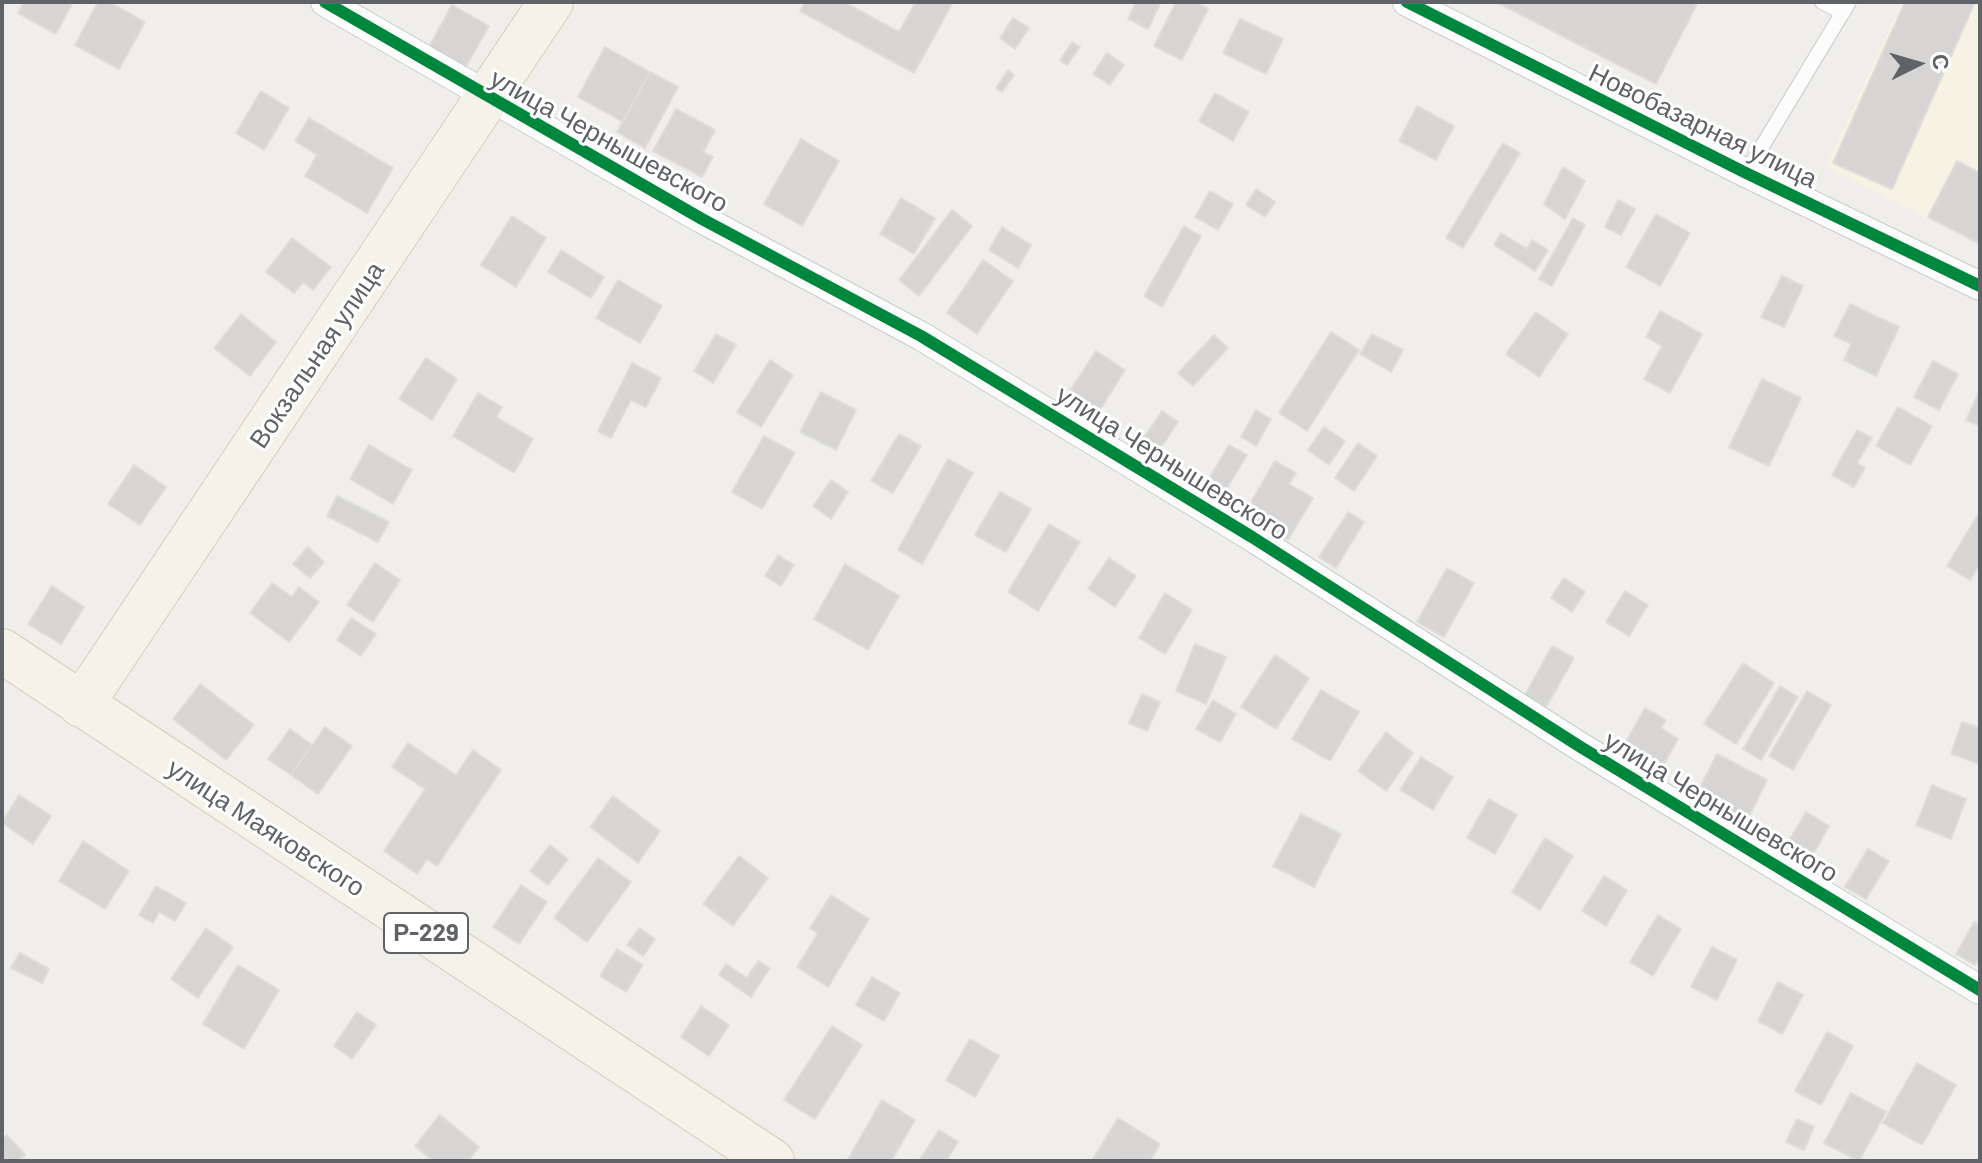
<!DOCTYPE html>
<meta charset="utf-8">
<style>
body{margin:0}
#map{position:relative;width:1982px;height:1163px;overflow:hidden;background:#efeeea;font-family:Barlow,sans-serif}
canvas{display:block}
.frame{position:absolute;inset:0;border:4px solid #5f6368;pointer-events:none}
.north{position:absolute;left:1878px;top:24px;width:80px;height:80px;-webkit-text-stroke:6px #fff;paint-order:stroke;rotate:85deg;font-size:22px;font-weight:700;line-height:32px;text-align:center;color:#5f6368}
.north::after{content:'';display:block;margin:auto;width:28px;height:36px;background:#5f6368;clip-path:polygon(50% 0,100% 100%,50% 72%,0 100%)}
</style>
<div id="map">
<canvas width="1982" height="1163"></canvas>
<div class="frame"></div>
<div class="north">С</div>
</div>
<script>
const ctx = document.querySelector('canvas').getContext('2d');
ctx.lineJoin = 'round';
function fillPath(path, color) { ctx.fillStyle = color; ctx.fill(path, 'evenodd'); }
const shape = rows => new Path2D(rows.map(r => 'M' + r).join(''));
function stroke(path, color, width, dash) { ctx.strokeStyle = color; ctx.lineWidth = width; ctx.lineCap = dash ? 'butt' : 'round'; ctx.setLineDash(dash || []); ctx.stroke(path); }
function write(font, color, halo, rows, align = 'center') {
  ctx.font = font + ' Barlow,sans-serif'; ctx.lineWidth = 6; ctx.setLineDash([]); ctx.textBaseline = 'middle'; ctx.strokeStyle = halo; ctx.fillStyle = color; for (const [text, x, y, turn = 0] of rows) {
    ctx.save(); ctx.translate(x, y); ctx.rotate((+turn || 0) * Math.PI / 180); ctx.textAlign = isNaN(turn) ? turn : align; if (halo) ctx.strokeText(text, 0, 0); ctx.fillText(text, 0, 0); ctx.restore();
  }
}
fillPath(shape([
 [1902,2,1980,2,1980,245,1826,167]
]), '#f7f3e4');
const building = shape([
 [24,2,73,2,56,34,18,13,24,2],
 [98,2,109,2,145,22,119,69,75,45,98,2],
 [805,2,844,2,899,32,916,2,953,2,914,73,800,11,805,2],
 [1136,2,1161,2,1148,29,1128,19,1136,2],
 [1176,2,1195,2,1208,9,1182,60,1154,46,1176,2],
 [1496,2,1698,2,1656,84,1496,2],
 [1905,2,1975,2,1892,189,1833,163,1905,2],
 [452,5,489,26,463,72,426,52,452,5],
 [1013,18,1029,28,1015,49,1000,38,1013,18],
 [1240,19,1283,39,1266,74,1223,53,1240,19],
 [1072,42,1080,47,1067,65,1060,60,1072,42],
 [605,47,650,72,623,122,578,97,605,47],
 [1107,53,1124,65,1110,85,1093,74,1107,53],
 [1008,70,1014,75,1002,92,996,88,1008,70],
 [650,72,678,87,645,148,617,132,650,72],
 [261,91,289,108,264,150,236,133,261,91],
 [1215,93,1249,112,1233,141,1199,121,1215,93],
 [1417,106,1454,126,1436,160,1399,141,1417,106],
 [676,109,715,130,703,152,713,157,702,177,653,151,676,109],
 [309,118,393,168,367,213,305,176,317,155,295,141,309,118],
 [801,139,839,161,802,226,764,204,801,139],
 [1503,143,1520,153,1463,248,1446,238,1503,143],
 [1957,161,1980,173,1980,244,1928,217,1957,161],
 [1563,167,1585,181,1565,219,1544,204,1563,167],
 [1256,189,1275,202,1265,217,1246,205,1256,189],
 [1210,191,1233,204,1218,230,1195,217,1210,191],
 [901,198,935,218,914,254,880,234,901,198],
 [1618,200,1635,209,1621,235,1605,227,1618,200],
 [952,210,972,226,919,296,899,280,952,210],
 [1656,214,1690,233,1660,286,1626,267,1656,214],
 [512,216,546,238,516,287,481,265,512,216],
 [1573,218,1585,225,1552,286,1539,279,1573,218],
 [1184,226,1201,236,1162,307,1144,296,1184,226],
 [1002,227,1031,245,1018,268,989,250,1002,227],
 [1501,233,1527,249,1532,240,1548,250,1535,271,1494,245,1501,233],
 [292,238,331,267,313,290,303,282,294,293,266,272,292,238],
 [561,250,604,277,591,298,548,272,561,250],
 [983,260,1013,281,977,334,947,313,983,260],
 [1782,276,1803,286,1784,327,1761,317,1782,276],
 [618,280,662,306,640,343,596,318,618,280],
 [1850,304,1899,327,1876,376,1844,360,1851,344,1834,336,1850,304],
 [1660,311,1702,334,1670,393,1644,379,1662,346,1646,337,1660,311],
 [1536,312,1568,334,1539,377,1506,354,1536,312],
 [241,314,276,342,250,376,214,348,241,314],
 [1331,332,1359,350,1307,431,1279,413,1331,332],
 [716,334,736,345,713,383,694,371,716,334],
 [1372,334,1403,350,1391,372,1360,354,1372,334],
 [1214,335,1228,348,1193,386,1178,373,1214,335],
 [1096,351,1125,370,1096,416,1066,397,1096,351],
 [426,358,457,379,432,420,399,399,426,358],
 [770,360,793,375,761,427,737,412,770,360],
 [1933,361,1958,374,1939,410,1914,397,1933,361],
 [632,363,661,378,646,407,631,400,611,438,598,431,632,363],
 [1762,379,1801,398,1769,466,1729,447,1762,379],
 [1980,390,1980,426,1966,420,1980,390],
 [821,392,856,410,836,450,800,432,821,392],
 [478,393,502,407,496,417,533,439,514,473,453,436,478,393],
 [1898,407,1932,426,1910,465,1876,446,1898,407],
 [1256,410,1271,419,1256,446,1241,437,1256,410],
 [1162,411,1178,422,1157,453,1141,442,1162,411],
 [1324,427,1345,441,1329,465,1308,450,1324,427],
 [1857,430,1872,438,1857,463,1865,468,1854,487,1832,475,1857,430],
 [899,434,921,446,893,493,871,481,899,434],
 [764,436,795,453,762,509,732,492,764,436],
 [1358,443,1377,456,1354,491,1335,478,1358,443],
 [369,445,412,470,393,504,350,479,369,445],
 [1229,445,1247,455,1221,498,1204,487,1229,445],
 [948,459,973,473,922,564,898,550,948,459],
 [1275,461,1296,473,1289,484,1313,498,1288,540,1244,514,1275,461],
 [134,465,166,487,140,525,108,504,134,465],
 [831,480,848,492,831,519,813,506,831,480],
 [1000,492,1031,509,1006,552,975,535,1000,492],
 [337,496,389,522,378,542,327,516,337,496],
 [1980,511,1980,564,1970,580,1947,566,1980,511],
 [1348,512,1364,522,1336,568,1319,557,1348,512],
 [1049,524,1080,542,1038,611,1008,592,1049,524],
 [308,547,324,562,310,578,293,564,308,547],
 [778,555,794,565,781,586,765,576,778,555],
 [1109,558,1136,576,1115,607,1088,589,1109,558],
 [375,563,400,580,373,622,347,605,375,563],
 [845,564,899,596,868,650,814,619,845,564],
 [1447,568,1474,583,1444,637,1417,622,1447,568],
 [1564,578,1585,592,1572,612,1551,598,1564,578],
 [272,583,292,597,299,587,319,602,289,642,250,613,272,583],
 [52,586,84,607,61,644,28,624,52,586],
 [1625,591,1648,605,1629,636,1606,622,1625,591],
 [1165,593,1192,610,1165,654,1139,638,1165,593],
 [351,618,376,634,361,656,337,640,351,618],
 [1195,644,1226,657,1206,704,1176,691,1195,644],
 [1552,646,1574,658,1546,707,1525,695,1552,646],
 [1275,655,1309,678,1276,729,1241,707,1275,655],
 [1743,663,1774,683,1736,744,1704,724,1743,663],
 [200,684,254,725,226,760,173,719,200,684],
 [1780,686,1798,697,1761,760,1743,749,1780,686],
 [1321,690,1359,712,1330,761,1292,739,1321,690],
 [1807,691,1831,705,1793,770,1769,756,1807,691],
 [1142,694,1160,702,1147,731,1129,723,1142,694],
 [1213,700,1236,714,1220,742,1196,729,1213,700],
 [1645,708,1666,720,1661,728,1678,739,1657,776,1619,754,1645,708],
 [1962,722,1980,728,1980,764,1951,754,1962,722],
 [325,727,352,746,318,794,291,775,325,727],
 [290,729,312,745,291,775,268,759,290,729],
 [1386,732,1413,753,1386,791,1358,771,1386,732],
 [408,743,456,775,473,750,501,770,437,866,427,859,417,874,384,851,425,789,392,767,408,743],
 [1717,754,1767,780,1745,825,1694,799,1717,754],
 [1421,757,1453,777,1433,810,1400,790,1421,757],
 [1932,785,1966,799,1951,839,1916,825,1932,785],
 [19,795,51,816,33,844,2,823,19,795],
 [613,796,660,831,638,863,590,827,613,796],
 [1489,799,1517,815,1495,854,1467,838,1489,799],
 [1806,812,1829,826,1808,863,1784,849,1806,812],
 [1301,814,1341,834,1314,887,1273,866,1301,814],
 [1545,838,1573,856,1540,910,1512,892,1545,838],
 [83,841,129,871,105,909,59,881,83,841],
 [550,845,568,859,548,885,530,871,550,845],
 [1868,849,1889,861,1866,899,1845,887,1868,849],
 [739,856,768,878,733,926,703,904,739,856],
 [598,858,631,882,587,942,554,918,598,858],
 [1604,876,1627,890,1606,926,1582,911,1604,876],
 [521,885,547,902,519,944,493,927,521,885],
 [156,886,186,903,175,921,159,912,153,923,139,915,156,886],
 [831,895,869,919,828,987,797,967,818,933,810,928,831,895],
 [1658,915,1681,929,1653,976,1630,962,1658,915],
 [1974,922,1980,925,1980,957,1975,965,1956,954,1974,922],
 [206,928,233,947,198,998,171,979,206,928],
 [639,928,655,939,643,956,627,945,639,928],
 [1712,947,1737,960,1717,1000,1691,987,1712,947],
 [617,949,643,965,626,992,600,976,617,949],
 [20,953,49,969,42,983,11,968,20,953],
 [758,961,770,968,751,997,719,975,726,964,747,978,758,961],
 [238,965,279,990,244,1049,203,1024,238,965],
 [872,977,900,993,884,1021,856,1005,872,977],
 [1778,982,1803,995,1782,1034,1758,1021,1778,982],
 [701,1006,729,1025,709,1056,681,1037,701,1006],
 [357,1012,376,1025,352,1059,334,1046,357,1012],
 [832,1026,862,1045,815,1119,784,1100,832,1026],
 [1827,1032,1853,1046,1821,1105,1795,1091,1827,1032],
 [970,1039,999,1056,975,1097,946,1080,970,1039],
 [1917,1063,1956,1085,1922,1145,1883,1123,1917,1063],
 [1851,1093,1886,1112,1859,1161,1824,1143,1851,1093],
 [882,1100,915,1120,891,1161,847,1161,882,1100],
 [440,1115,479,1147,468,1161,433,1161,415,1146,440,1115],
 [1118,1118,1160,1144,1150,1161,1093,1159,1118,1118],
 [1797,1119,1814,1127,1804,1150,1786,1142,1797,1119],
 [939,1130,958,1142,946,1161,919,1161,939,1130],
 [7,1135,25,1155,18,1161,2,1161,2,1140,7,1135]
]);
fillPath(building, '#d6d5d3');
stroke(building, '#deddd9', 2);
const lane = shape([
 [1822,2,1843,13],
 [1746,173,1849,2]
]);
const street = shape([
 [325,2,702,219,921,336,1252,537,1579,746,1980,990],
 [1407,2,1746,173,1980,286]
]);
const primary = shape([
 [2,651,772,1161],
 [81,705,551,2]
]);
stroke(lane, '#cbcccc', 16);
stroke(street, '#cbcccc', 30);
stroke(primary, '#d7ceb8', 46);
stroke(lane, '#fdfcfc', 14);
stroke(street, '#fdfcfc', 28);
stroke(primary, '#f4f2e9', 44);
stroke(shape([
 [325,2,702,219,921,336,1252,537,1579,746,1980,990],
 [1407,2,1746,173,1980,286]
]), '#00873e', 12);
for (const [x, y, w] of [
 [426,933,84]
]) { const box = new Path2D(); box.roundRect(x - w / 2, y - 20, w, 40, 6); ctx.fillStyle = '#fff'; ctx.fill(box); stroke(box, '#5f6368', 2); }
write('bold 24px', '#5f6368', null, [
 ["Р-229",426,933]
]);
write('26px', '#5f6368', '#fff', [
 ["Новобазарная улица",1703,126,26],
 ["улица Чернышевского",609,141,29],
 ["Вокзальная улица",317,355,-56],
 ["улица Чернышевского",1172,463,32],
 ["улица Чернышевского",1721,807,31],
 ["улица Маяковского",266,828,33]
]);
</script>
